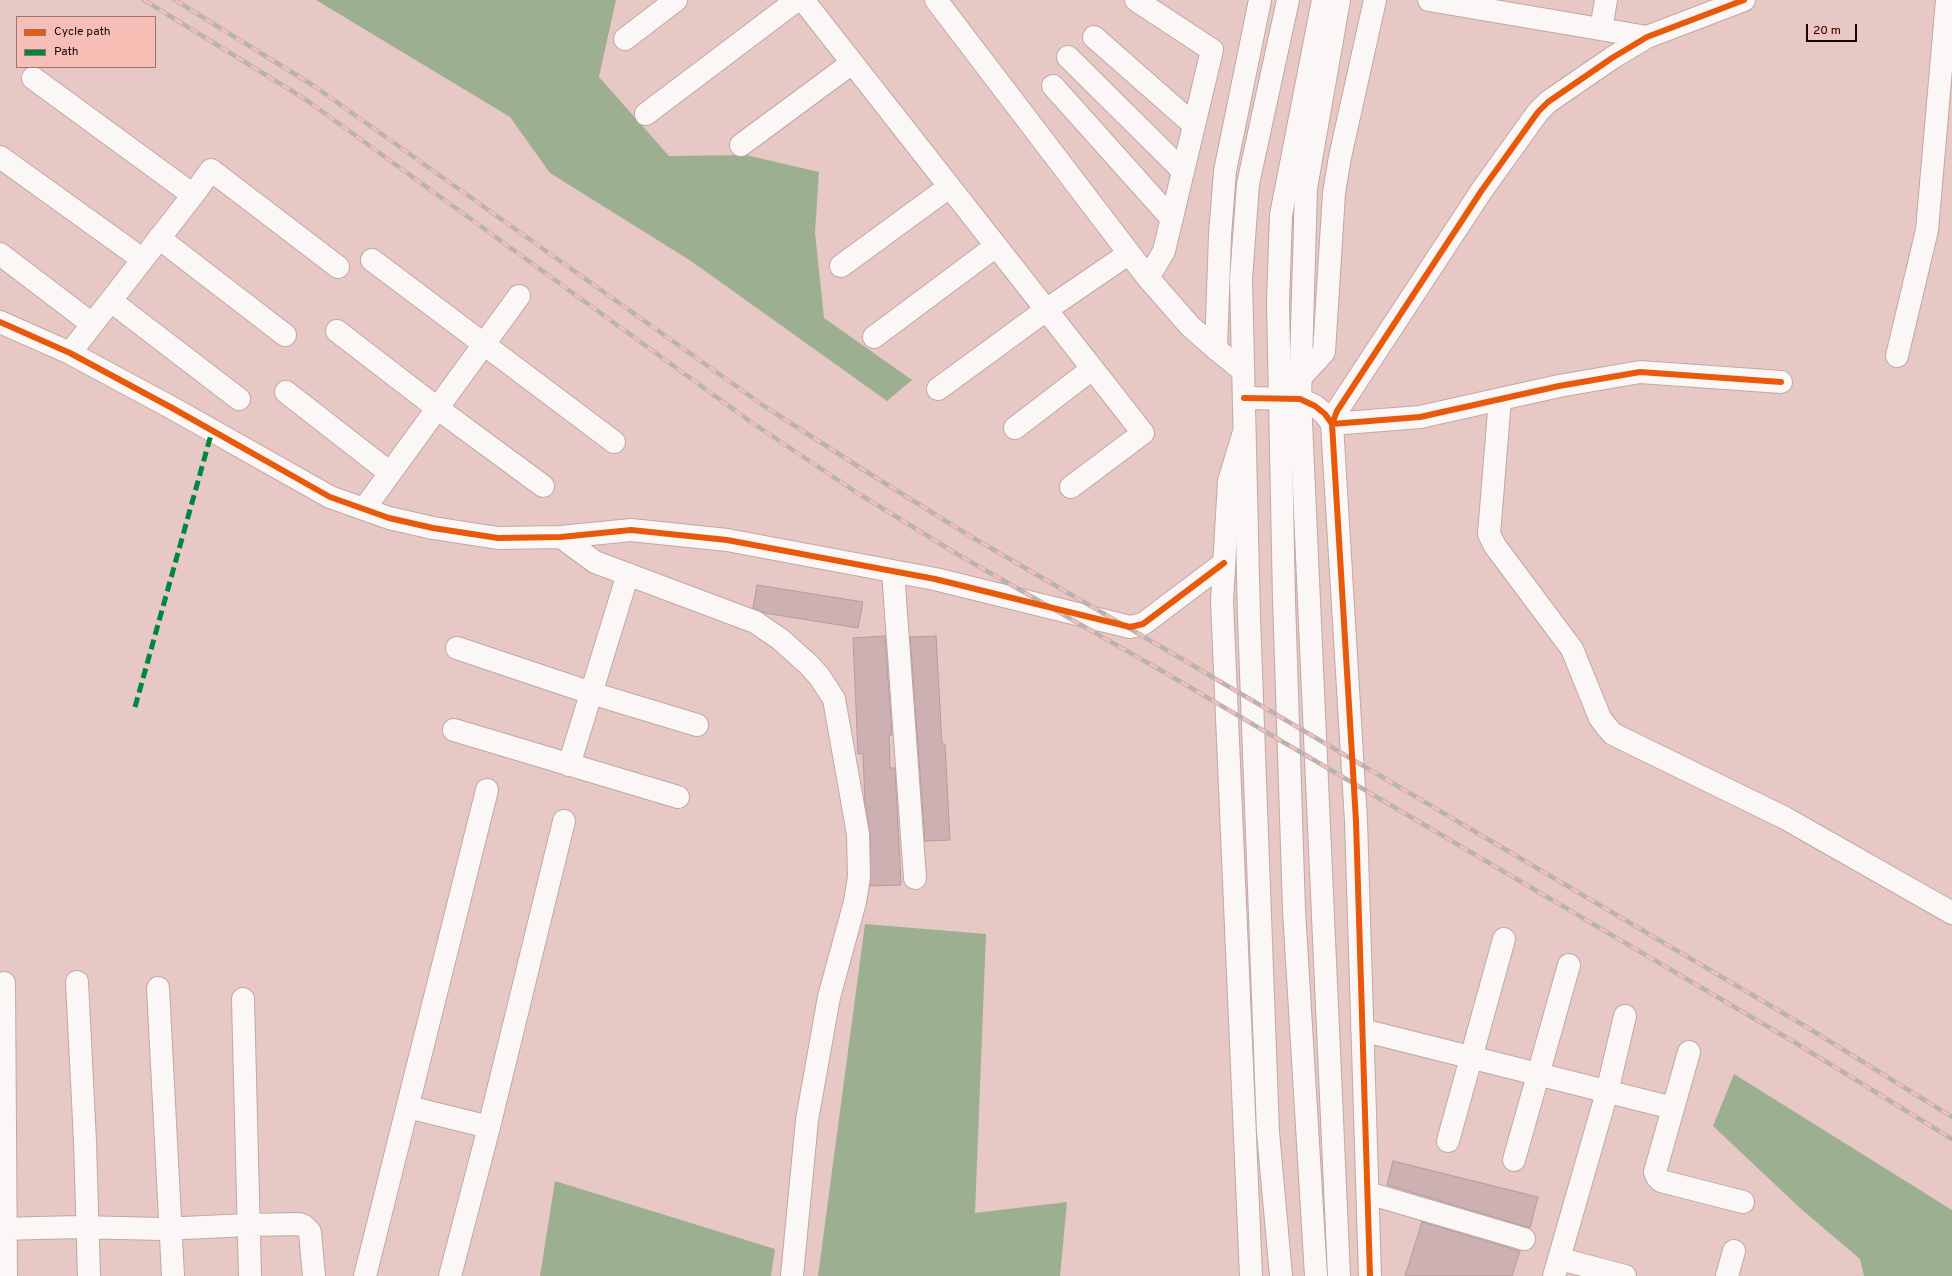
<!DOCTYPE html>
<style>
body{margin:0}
#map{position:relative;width:1952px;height:1276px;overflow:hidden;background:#e7c8c4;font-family:Overpass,sans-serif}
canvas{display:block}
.legend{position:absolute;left:16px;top:16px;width:140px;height:52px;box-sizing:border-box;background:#f6beb5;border:1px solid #9d746f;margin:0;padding:5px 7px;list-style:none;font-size:12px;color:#180605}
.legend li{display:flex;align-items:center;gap:8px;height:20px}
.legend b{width:20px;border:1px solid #9d746f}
.scale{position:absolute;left:1806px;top:24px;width:51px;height:18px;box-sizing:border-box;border:2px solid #180605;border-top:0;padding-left:5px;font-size:12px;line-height:14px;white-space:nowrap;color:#180605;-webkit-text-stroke:3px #f6beb5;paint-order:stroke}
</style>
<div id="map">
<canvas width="1952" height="1276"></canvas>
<ul class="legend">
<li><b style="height:5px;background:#e8590c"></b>Cycle path</li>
<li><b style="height:5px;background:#00873e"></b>Path</li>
</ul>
<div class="scale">20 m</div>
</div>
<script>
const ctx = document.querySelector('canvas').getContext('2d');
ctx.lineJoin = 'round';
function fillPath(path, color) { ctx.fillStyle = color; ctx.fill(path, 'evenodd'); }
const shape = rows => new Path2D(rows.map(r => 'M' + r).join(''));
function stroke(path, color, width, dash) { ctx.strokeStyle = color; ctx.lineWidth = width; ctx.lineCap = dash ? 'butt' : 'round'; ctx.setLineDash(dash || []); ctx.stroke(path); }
fillPath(shape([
 [316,0,616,0,599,77,669,156,746,155,819,172,815,232,824,318,912,380,887,401,691,261,550,173,510,117],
 [865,924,986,934,975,1213,1067,1202,1060,1276,818,1276],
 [1734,1074,1952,1210,1952,1276,1864,1276,1860,1259,1800,1208,1713,1126],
 [555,1181,775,1249,771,1276,540,1276]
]), '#9daf91');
const building = shape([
 [757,585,863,602,858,628,765,613,753,608,757,585],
 [885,636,892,735,889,735,890,768,895,768,901,885,870,886,870,834,865,804,863,754,858,754,853,638,885,636],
 [936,636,942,744,945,744,950,840,925,841,910,637,936,636],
 [1393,1161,1538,1197,1530,1228,1387,1185,1393,1161],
 [1422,1222,1520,1251,1512,1276,1405,1276,1422,1222]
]);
fillPath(building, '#cdb1b2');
stroke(building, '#b39b9b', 1);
const minor = shape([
 [803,0,1143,433,1071,487],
 [936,0,1148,278,1190,326,1216,349],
 [1136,0,1212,50,1164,251,1148,278],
 [1429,0,1647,37],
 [1744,0,1647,37,1612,58,1548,102,1538,112,1482,190,1337,411,1332,424,1420,417,1559,386,1640,372,1781,382],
 [1601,29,1606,0],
 [1094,37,1194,125],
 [625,39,676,0],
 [1068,57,1183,171],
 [33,78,193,195,70,353],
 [1053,86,1172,219],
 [646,114,797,0],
 [741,145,852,63],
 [0,157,142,259],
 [193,195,211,170,338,267],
 [159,238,285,335],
 [0,254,92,324],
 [372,260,614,442],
 [841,266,949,187],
 [111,301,239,399],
 [0,322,70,353,174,409,330,497,389,518,433,528,498,538,561,537,631,530,727,540,935,579,1130,627,1143,624,1224,563],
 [337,331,437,408,543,486],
 [874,337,996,246],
 [1897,356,1927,230,1947,0],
 [1242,370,1216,349,1220,235,1225,171,1260,0],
 [1300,378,1324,352,1334,193,1340,157,1375,0],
 [938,389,1046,310,1128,254],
 [286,392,390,473],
 [1244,398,1300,399,1315,406,1325,414,1332,424,1356,821,1370,1276],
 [1500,399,1489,534,1495,546,1572,649,1600,718,1606,726,1613,734,1785,818,1952,913],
 [1015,428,1092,369],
 [1244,432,1229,481,1222,601,1251,1276],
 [364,509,519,296],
 [561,537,595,562,755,622,780,639,808,664,819,676,834,699,858,834,859,877,855,902,829,997,807,1120,792,1276],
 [893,571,915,878],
 [457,648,591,693,697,725],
 [454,730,678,797],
 [569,765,628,574],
 [77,982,85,1141,89,1276],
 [4,983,6,1276],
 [158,988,173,1276],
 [243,999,250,1276],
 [1362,1030,1673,1108],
 [1689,1052,1655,1172,1657,1177,1661,1181,1743,1202],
 [408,1107,489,1127],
 [1448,1141,1504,939],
 [1514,1160,1569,965],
 [1368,1193,1524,1239],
 [0,1229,78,1227,162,1229,248,1225,299,1224,304,1226,310,1232,314,1276],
 [1560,1259,1625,1276],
 [365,1276,487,790],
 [450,1276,489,1127,564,821],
 [1316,1276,1294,910,1284,599,1278,302,1281,215,1323,0],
 [1554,1276,1607,1092,1625,1016],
 [1727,1276,1734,1251]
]);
const major = shape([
 [1281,1276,1268,1132,1249,618,1241,279,1248,184,1288,0],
 [1339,1276,1300,399,1306,188,1339,0]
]);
stroke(minor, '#c0a8a5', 24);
stroke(major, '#c0a8a5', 24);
stroke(minor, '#fbf7f6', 22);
stroke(major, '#fbf7f6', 22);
const rail = shape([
 [144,0,305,99,751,422,859,494,957,554,1169,675,1794,1042,1952,1139],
 [175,0,314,86,764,406,870,474,970,536,1170,652,1805,1026,1952,1117]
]);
stroke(rail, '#bab2b1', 4.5);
stroke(rail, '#f6beb5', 3, [9]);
stroke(shape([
 [135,707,212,431]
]), '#00873e', 5, [10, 5]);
stroke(shape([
 [1744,0,1647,37,1612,58,1548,102,1538,112,1482,190,1337,411,1332,424,1420,417,1559,386,1640,372,1781,382],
 [0,322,70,353,174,409,330,497,389,518,433,528,498,538,561,537,631,530,727,540,935,579,1130,627,1143,624,1224,563],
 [1244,398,1300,399,1315,406,1325,414,1332,424,1356,821,1370,1276]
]), '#e8590c', 6);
</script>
